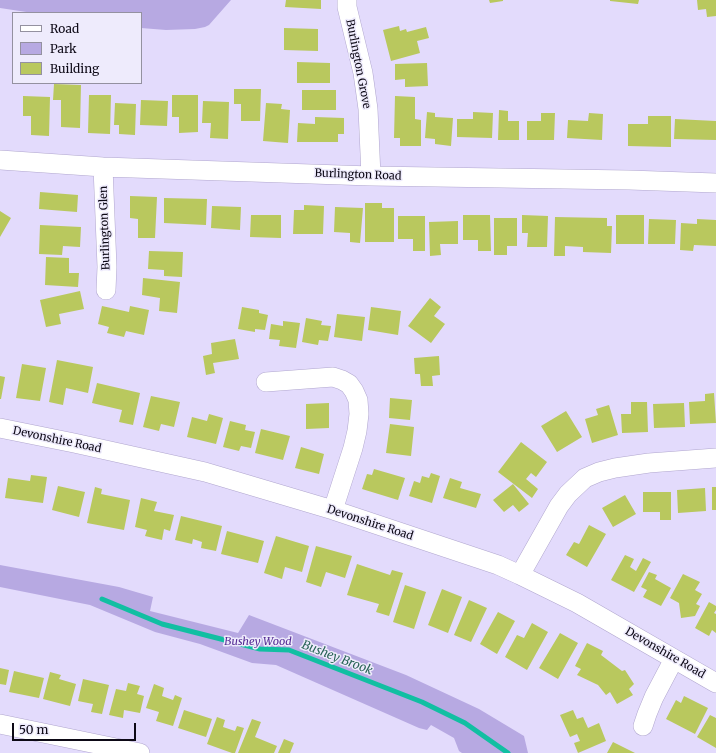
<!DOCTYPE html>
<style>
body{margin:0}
#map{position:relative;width:716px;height:753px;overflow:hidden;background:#e3dbfc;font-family:Merriweather,serif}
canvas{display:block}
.legend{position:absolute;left:12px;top:12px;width:130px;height:72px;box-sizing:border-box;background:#eeebfc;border:1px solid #9491a0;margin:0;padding:5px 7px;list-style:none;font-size:12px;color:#0d0916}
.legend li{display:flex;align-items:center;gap:8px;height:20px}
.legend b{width:20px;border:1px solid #9491a0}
.scale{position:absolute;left:12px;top:723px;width:124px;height:18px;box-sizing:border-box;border:2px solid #0d0916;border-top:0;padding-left:5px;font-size:12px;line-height:14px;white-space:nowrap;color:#0d0916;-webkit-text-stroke:3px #eeebfc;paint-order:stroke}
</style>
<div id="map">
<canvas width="716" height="753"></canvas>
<ul class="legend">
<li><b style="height:5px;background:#fff"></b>Road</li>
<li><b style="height:11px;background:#b7a9e2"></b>Park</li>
<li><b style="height:11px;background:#b9c85e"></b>Building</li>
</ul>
<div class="scale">50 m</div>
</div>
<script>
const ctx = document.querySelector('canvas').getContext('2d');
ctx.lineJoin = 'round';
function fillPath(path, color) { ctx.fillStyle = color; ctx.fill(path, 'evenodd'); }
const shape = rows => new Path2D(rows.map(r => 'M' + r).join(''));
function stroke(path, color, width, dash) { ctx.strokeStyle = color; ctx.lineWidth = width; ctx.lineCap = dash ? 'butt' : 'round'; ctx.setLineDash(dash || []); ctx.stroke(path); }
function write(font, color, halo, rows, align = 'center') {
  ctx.font = font + ' Merriweather,serif'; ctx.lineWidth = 3; ctx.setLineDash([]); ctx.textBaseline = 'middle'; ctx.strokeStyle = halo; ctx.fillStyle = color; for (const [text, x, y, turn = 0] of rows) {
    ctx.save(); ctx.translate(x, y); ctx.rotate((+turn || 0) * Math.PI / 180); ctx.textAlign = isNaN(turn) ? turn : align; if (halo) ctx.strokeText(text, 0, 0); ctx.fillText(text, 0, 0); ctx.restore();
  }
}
fillPath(shape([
 [0,0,231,0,209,25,205,27,195,29,166,30,141,28,141,13,33,13,0,8],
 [0,565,119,587,153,597,150,611,238,633,249,615,406,675,479,709,524,736,528,753,462,753,459,751,454,738,431,725,427,730,419,728,276,665,252,663,200,644,155,632,90,605,0,587]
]), '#b7a9e2');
stroke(shape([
 [102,599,162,624,260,649,289,650,422,702,465,723,508,753]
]), '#11bfa2', 5);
fillPath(shape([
 [286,0,321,0,321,9,285,7],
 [489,0,503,0,503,1,490,3],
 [610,0,639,0,638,4,610,1],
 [697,0,716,0,716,16,707,17,706,9,698,10],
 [399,26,400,31,406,29,407,32,426,27,429,38,417,41,420,53,391,61,383,30],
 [284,28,318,29,318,51,284,50],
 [297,62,330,63,330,83,297,83],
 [427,63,428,86,405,87,405,79,395,80,395,64],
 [54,84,81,85,80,128,61,127,61,100,53,100],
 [234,89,261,89,260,121,241,121,241,104,234,104],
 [302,90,336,90,336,110,302,110],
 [89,95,111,95,110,134,88,133],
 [172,95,198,95,198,132,179,133,179,117,172,117],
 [23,96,50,97,49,136,31,135,31,116,23,116],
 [395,96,415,97,415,119,421,120,421,146,400,146,400,138,394,138],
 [141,100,168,101,167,126,140,125],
 [203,101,229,102,228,139,210,138,211,123,202,123],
 [115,103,136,104,135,135,119,134,119,125,114,125],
 [266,103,282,104,281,109,290,110,288,143,263,141],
 [499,110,508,111,508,121,519,121,519,140,498,140],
 [427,112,435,113,435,117,453,118,451,146,435,144,435,139,425,138],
 [473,112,493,113,492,138,457,137,457,119,473,119],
 [541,113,555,113,554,140,527,140,527,121,541,121],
 [589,113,603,114,602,140,567,138,568,120,588,121],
 [648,116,671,116,671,147,628,146,628,124,648,124],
 [315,117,344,118,344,134,338,134,338,142,297,142,298,123,315,124],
 [675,119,716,121,716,140,674,139],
 [40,192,78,195,77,212,39,209],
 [130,196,157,197,155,238,138,238,138,219,130,218],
 [164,198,207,199,206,225,164,223],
 [365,203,382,203,382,208,394,208,394,242,365,242],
 [304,205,324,206,323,234,293,234,294,210,304,210],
 [212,206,241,207,240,230,211,228],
 [335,207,363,208,360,243,350,242,350,233,334,232],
 [0,211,11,218,0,237],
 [251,215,281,215,281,238,250,237],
 [463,215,490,215,491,251,478,251,478,240,463,240],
 [522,215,548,216,547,247,527,247,528,233,522,233],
 [616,215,644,215,644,244,616,244],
 [398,216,425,216,425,251,413,251,413,239,398,239],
 [555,217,607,218,607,226,612,226,611,253,583,252,583,247,565,246,565,256,554,256],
 [494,218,517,218,517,246,507,246,507,255,494,255],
 [649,219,676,220,675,244,648,244],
 [697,219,716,220,716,246,694,245,693,251,680,250,681,223,697,224],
 [458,221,458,244,440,244,441,255,430,256,429,222],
 [40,225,81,227,80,247,63,246,62,255,39,254],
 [149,251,183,252,182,277,164,276,164,270,148,269],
 [46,257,69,258,69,273,79,273,78,287,45,285],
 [143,278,180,282,177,313,159,311,160,298,142,295],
 [80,291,84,309,59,314,61,324,46,327,40,300],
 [430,298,441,307,434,316,445,324,431,343,408,326],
 [102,306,129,312,130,306,149,310,144,335,126,331,124,337,107,333,109,327,98,324],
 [242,307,259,310,259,313,268,315,265,330,255,329,255,332,238,329],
 [371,307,401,311,398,335,368,330],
 [337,314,365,317,362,341,334,337],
 [306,318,322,321,321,325,331,326,328,341,319,340,318,345,302,342],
 [283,321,300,323,296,348,279,346,280,340,269,339,271,324,283,326],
 [235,339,239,359,213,363,215,373,206,375,203,356,212,354,211,343],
 [439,356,440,375,432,376,433,386,421,386,420,374,415,374,414,358],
 [57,360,93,367,88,393,66,388,63,405,49,402],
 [22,364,46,368,40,401,16,398],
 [0,376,5,377,1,399,0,399],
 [97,383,140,393,133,425,119,422,122,410,92,403],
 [714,393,716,423,690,424,689,402,705,401,705,394],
 [151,396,180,402,174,427,161,424,159,431,143,427],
 [390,398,412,400,410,420,389,418],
 [631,402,647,402,648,432,622,433,621,414,631,414],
 [329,403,329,428,306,429,306,404],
 [684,403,685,427,654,428,653,404],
 [609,405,618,435,592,443,585,419,598,415,596,409],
 [566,411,582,437,557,452,541,426],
 [209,414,223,418,216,444,187,437,192,417,207,421],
 [230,421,246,425,245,430,255,432,251,448,241,446,239,451,223,447],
 [390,424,414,427,411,456,386,453],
 [261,429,290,436,283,460,255,453],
 [521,442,547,462,536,477,531,473,526,479,538,489,532,498,498,472],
 [301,447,324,454,319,474,295,468],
 [374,469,405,478,398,500,362,489,367,474,372,475],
 [431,473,440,476,432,503,409,496,414,481,420,483,422,476,429,478],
 [31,475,47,477,43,503,5,498,8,478,30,481],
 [450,478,462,482,460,488,481,494,476,508,443,498],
 [513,484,529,504,519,512,513,505,504,512,493,500],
 [58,486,85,492,79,517,52,510],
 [95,487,102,489,101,494,130,500,124,530,87,523],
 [712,487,716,487,716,510,712,510],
 [705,488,706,511,678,513,677,490],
 [643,492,671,492,671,520,660,520,660,512,643,512],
 [625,495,636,514,613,527,602,508],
 [141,498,157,502,154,511,174,515,170,531,164,529,162,540,145,536,147,530,135,527],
 [181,516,222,526,216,551,201,548,202,542,193,539,192,544,175,540],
 [589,525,606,534,587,567,566,555,574,542,579,544],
 [227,531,264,541,258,563,221,554],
 [276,536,309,546,302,572,285,567,282,579,264,573],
 [316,546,352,556,345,578,326,572,321,587,306,582],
 [625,555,634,559,630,567,636,571,643,558,651,562,634,592,611,580],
 [357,564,390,575,392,570,403,573,389,616,376,612,379,604,347,595],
 [649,572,657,575,655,579,671,588,661,606,643,597,647,590,641,587],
 [683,574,700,582,695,590,702,594,696,604,700,606,695,616,681,618,679,603,670,598],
 [405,585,426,592,414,629,393,622],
 [442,589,462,597,448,633,428,625],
 [469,600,487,608,471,642,454,635],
 [709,602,716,606,716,610,714,613,716,614,716,633,712,630,709,636,695,628],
 [498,612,515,621,497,654,480,644],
 [532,623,548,632,527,670,505,657,517,635,524,638],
 [560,633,578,643,558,679,539,668],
 [587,643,603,651,601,655,622,671,625,670,634,684,629,689,633,695,617,704,610,692,606,695,598,685,577,675,581,669,575,666],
 [0,668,9,670,6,685,0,684],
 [14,671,44,678,39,698,9,692],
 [50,672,61,675,59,679,76,684,70,706,43,699],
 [83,679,109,685,102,714,91,712,93,704,78,701],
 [128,683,140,686,137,694,144,696,140,713,124,710,123,718,109,715,116,689,126,691],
 [154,684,164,688,162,696,173,700,175,695,182,698,173,726,156,721,159,712,146,708],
 [684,696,708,708,695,734,666,719,676,700,681,703],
 [184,710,212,719,206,737,178,728],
 [573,710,577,719,583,717,588,728,599,723,606,741,578,753,574,743,580,741,577,734,570,737,560,715],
 [710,715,716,718,716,748,697,737],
 [217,717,225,720,223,727,235,731,237,726,244,728,235,753,232,753,207,744],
 [252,719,261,722,255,737,277,746,274,753,238,753],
 [284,739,294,743,290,753,278,753],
 [613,742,635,753,607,753]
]), '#b9c85e');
const minor = shape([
 [347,0,347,7,363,73,368,109,371,176],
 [0,160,103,167,371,176,629,180,716,183],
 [103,167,107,267,106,290],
 [266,382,333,377,342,380,349,384,354,391,358,400,359,414,357,431,353,448,333,510],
 [0,428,74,443,205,472,333,510,498,565,520,575,577,603,716,683],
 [520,575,559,506,568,494,585,478,599,472,615,468,649,463,716,458],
 [0,724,140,753],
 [643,726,647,714,654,697,674,659]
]);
stroke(minor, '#b0a6ce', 20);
stroke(minor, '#fff', 19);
write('11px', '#0d0916', '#eeebfc', [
 ["Burlington Grove",358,64,79],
 ["Burlington Road",358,175,2],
 ["Burlington Glen",105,228,-92],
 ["Devonshire Road",57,440,12],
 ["Devonshire Road",370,523,18],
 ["Devonshire Road",665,653,30]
]);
write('italic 11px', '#532a93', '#eeebfc', [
 ["Bushey Wood",258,642]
]);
write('italic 12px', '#276255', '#eeebfc', [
 ["Bushey Brook",337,658,21]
]);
</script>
